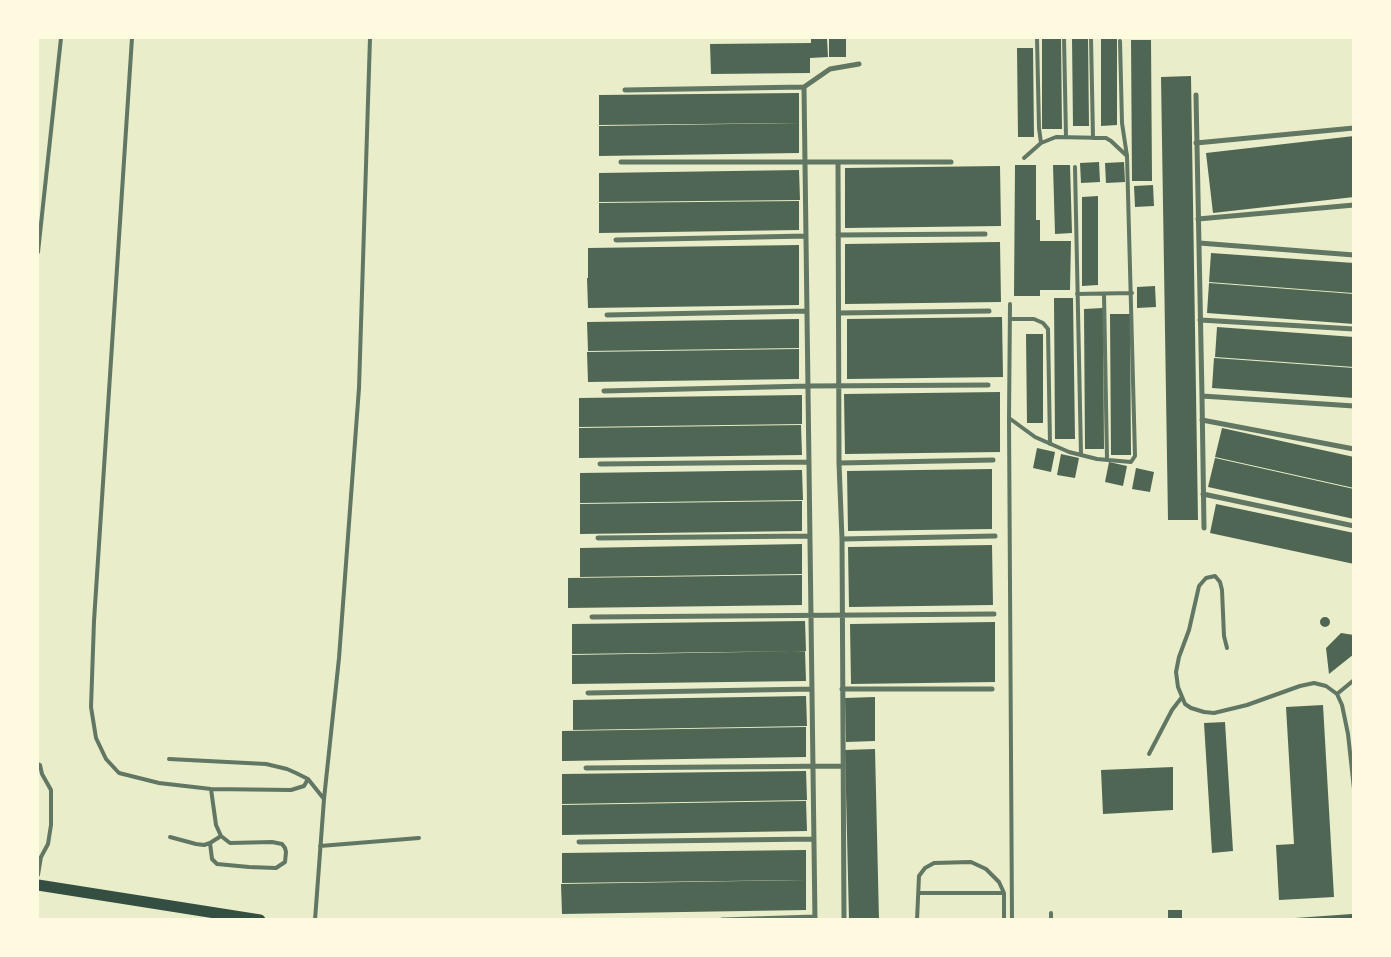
<!DOCTYPE html>
<style>
body{margin:0}
#map{position:relative;width:1391px;height:957px;overflow:hidden;background:#e9edc9;font-family:Cabin,sans-serif}
canvas{display:block}
.frame{position:absolute;inset:0;border:39px solid #fefae0;pointer-events:none}
</style>
<div id="map">
<canvas width="1391" height="957"></canvas>
<div class="frame"></div>
</div>
<script>
const ctx = document.querySelector('canvas').getContext('2d');
ctx.lineJoin = 'round';
function fillPath(path, color) { ctx.fillStyle = color; ctx.fill(path, 'evenodd'); }
const shape = rows => new Path2D(rows.map(r => 'M' + r).join(''));
function stroke(path, color, width, dash) { ctx.strokeStyle = color; ctx.lineWidth = width; ctx.lineCap = dash ? 'butt' : 'round'; ctx.setLineDash(dash || []); ctx.stroke(path); }
fillPath(shape([
 [811,38,827,38,828,57,810,58,810,73,711,74,710,44,811,43],
 [829,38,846,38,846,57,829,57],
 [1042,38,1061,38,1062,129,1042,129],
 [1072,38,1088,38,1089,126,1073,126],
 [1101,38,1117,38,1117,125,1101,126],
 [1131,40,1151,40,1152,181,1132,181],
 [1017,48,1033,48,1034,137,1018,137],
 [1191,76,1198,520,1168,520,1161,77],
 [799,93,799,123,599,125,599,95],
 [799,123,799,153,599,156,599,126],
 [1354,136,1354,197,1213,213,1206,153],
 [1099,162,1100,182,1081,183,1080,163],
 [1124,162,1125,182,1106,183,1105,163],
 [1015,165,1036,165,1036,220,1040,220,1040,241,1071,241,1070,290,1040,290,1040,296,1014,296],
 [1053,165,1070,165,1072,233,1055,234],
 [1000,166,1001,226,845,228,845,168],
 [799,170,800,200,599,202,599,173],
 [1153,185,1154,206,1135,207,1134,186],
 [1098,196,1098,285,1082,286,1082,197],
 [799,201,799,230,599,233,599,203],
 [1000,242,1001,302,845,304,845,244],
 [799,245,799,275,588,278,588,248],
 [1211,253,1354,263,1353,293,1209,282],
 [799,275,799,305,588,308,587,278],
 [1209,283,1354,294,1354,324,1207,313],
 [1155,286,1156,307,1137,308,1137,287],
 [1054,298,1073,298,1075,439,1055,439],
 [1103,308,1104,449,1085,449,1084,309],
 [1110,314,1130,314,1131,455,1111,455],
 [1002,317,1003,377,847,379,847,319],
 [799,319,799,348,588,351,587,322],
 [1217,327,1354,337,1354,367,1215,357],
 [1026,334,1043,334,1043,423,1027,423],
 [799,349,799,379,588,382,587,352],
 [1214,358,1354,368,1354,398,1212,388],
 [1000,392,1000,452,845,454,844,394],
 [802,395,802,424,579,427,579,398],
 [801,425,802,455,579,458,579,428],
 [1222,428,1354,457,1354,488,1215,457],
 [1037,448,1055,452,1051,472,1033,468],
 [1061,454,1079,458,1075,478,1057,475],
 [1215,458,1354,489,1354,519,1208,487],
 [1109,462,1127,466,1123,486,1105,482],
 [1136,468,1154,472,1150,492,1132,489],
 [992,469,992,529,848,531,847,471],
 [802,470,803,500,580,503,580,473],
 [802,501,802,531,580,534,580,504],
 [1216,504,1354,533,1354,564,1210,533],
 [802,544,802,574,580,577,580,548],
 [992,545,993,605,849,607,848,547],
 [802,575,802,605,568,608,568,578],
 '1320 622a5 5 0 1 1 10 0a5 5 0 1 1-10 0Z',
 [805,621,806,651,572,654,572,624],
 [995,622,995,682,851,684,850,624],
 [1341,633,1354,635,1354,654,1329,674,1326,648],
 [805,651,806,681,572,684,572,655],
 [806,696,807,726,573,730,573,700],
 [875,697,875,741,846,742,845,698],
 [1323,705,1334,897,1279,900,1276,845,1294,844,1286,707],
 [1225,722,1233,851,1212,853,1204,723],
 [806,727,806,757,562,761,562,731],
 [875,749,879,920,849,920,845,750],
 [1173,767,1173,810,1103,814,1101,770],
 [806,771,807,800,562,804,562,774],
 [806,801,807,831,562,835,562,805],
 [806,850,806,880,562,883,562,853],
 [806,880,806,910,562,914,561,884],
 [1168,910,1182,910,1182,920,1168,920],
 [1352,914,1353,920,1295,920,1295,918]
]), '#4f6655');
stroke(shape([
 [132,38,94,621,91,707,96,738,106,759,119,773,159,783,211,789,291,790,304,786,308,779],
 [1037,38,1039,128,1041,143],
 [1064,38,1066,137],
 [1091,38,1093,138],
 [1024,158,1041,143,1056,137,1106,138,1111,141,1127,156],
 [1075,167,1081,455],
 [38,252,61,38],
 [1077,294,1132,293],
 [1104,294,1107,459],
 [1010,304,1009,418,1012,920],
 [1011,319,1034,319,1043,323,1048,329,1050,444],
 [1009,418,1035,437,1069,452,1097,459,1131,462,1135,456,1127,156,1122,123,1120,41],
 [1227,648,1224,636,1222,590,1220,582,1215,576,1206,578,1199,586,1189,630,1179,657,1176,672,1178,687,1185,704,1191,708,1204,712,1214,713,1247,705,1300,686,1314,683,1326,686,1337,694,1342,705,1348,734,1354,789],
 [1337,694,1354,680],
 [1149,754,1172,710,1182,697],
 [169,759,266,764,287,769,296,773,308,779,324,799],
 [38,764,40,765,42,774,51,790,51,825,48,844,41,857,38,875],
 [170,837,196,844,204,845,210,843,221,836],
 [210,843,212,859,217,864,249,867,276,868,285,862,286,852,285,848,282,844,272,842,230,843,221,836,216,825,211,789],
 [320,846,419,838],
 [919,893,1004,893],
 [315,920,324,799,339,658,359,388,370,38],
 [917,920,919,876,925,868,934,863,971,862,986,869,999,882,1004,893,1004,920],
 [1051,920,1051,913]
]), '#617663', 4);
stroke(shape([
 [804,87,815,920],
 [625,90,804,87,830,69,859,64],
 [1196,95,1202,396,1204,528],
 [1196,143,1354,128],
 [621,162,951,162],
 [838,163,839,463,842,539,844,920],
 [1198,219,1354,205],
 [838,235,985,234],
 [616,240,806,236],
 [1199,243,1354,255],
 [839,313,989,311],
 [607,315,807,311],
 [1200,320,1354,329],
 [604,391,808,386,988,385],
 [1202,396,1354,406],
 [1202,420,1354,449],
 [839,463,993,460],
 [600,464,809,462],
 [1203,494,1354,526],
 [598,538,809,536],
 [842,539,995,536],
 [592,617,994,614],
 [842,689,992,689],
 [588,693,811,689],
 [586,768,842,766],
 [579,842,814,839],
 [722,920,815,917]
]), '#617663', 5);
stroke(shape([
 [38,885,260,920]
]), '#344e41', 11);
</script>
